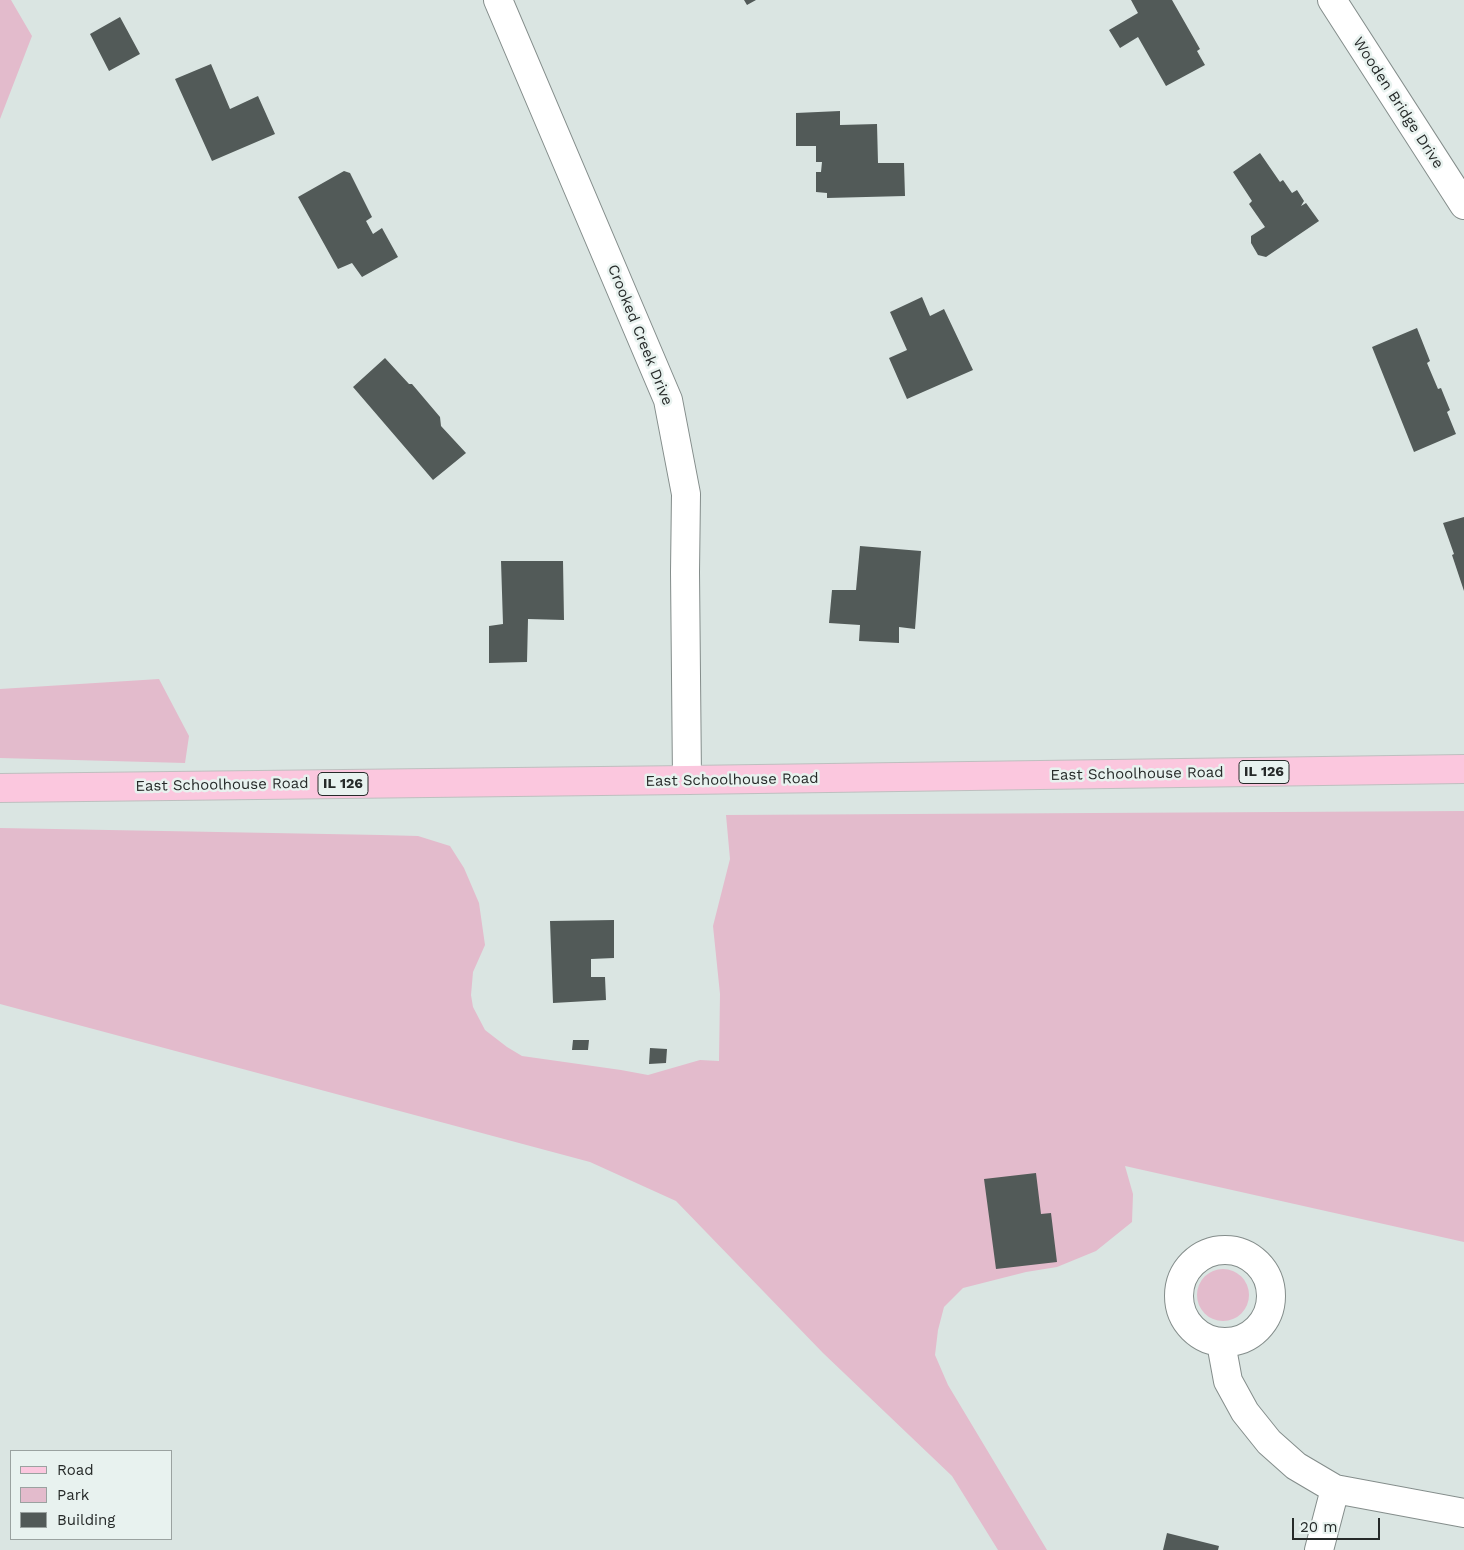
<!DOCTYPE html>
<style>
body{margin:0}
#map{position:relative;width:1464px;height:1550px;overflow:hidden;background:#dae5e2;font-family:"Work Sans",sans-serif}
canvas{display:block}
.legend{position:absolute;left:10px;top:1450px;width:162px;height:90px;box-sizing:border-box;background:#e8f2ef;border:1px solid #9aa2a0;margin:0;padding:6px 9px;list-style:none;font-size:15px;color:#262a29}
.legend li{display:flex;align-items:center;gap:10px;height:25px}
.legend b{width:25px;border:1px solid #9aa2a0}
.scale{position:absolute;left:1292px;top:1518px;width:88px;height:22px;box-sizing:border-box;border:2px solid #262a29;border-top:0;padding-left:6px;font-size:15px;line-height:18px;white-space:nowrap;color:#262a29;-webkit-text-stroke:4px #e8f2ef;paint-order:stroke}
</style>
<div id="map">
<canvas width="1464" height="1550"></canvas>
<ul class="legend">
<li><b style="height:6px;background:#fbc7de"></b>Road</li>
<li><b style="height:14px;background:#e3bbcc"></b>Park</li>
<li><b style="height:14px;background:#525a58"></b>Building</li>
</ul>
<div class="scale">20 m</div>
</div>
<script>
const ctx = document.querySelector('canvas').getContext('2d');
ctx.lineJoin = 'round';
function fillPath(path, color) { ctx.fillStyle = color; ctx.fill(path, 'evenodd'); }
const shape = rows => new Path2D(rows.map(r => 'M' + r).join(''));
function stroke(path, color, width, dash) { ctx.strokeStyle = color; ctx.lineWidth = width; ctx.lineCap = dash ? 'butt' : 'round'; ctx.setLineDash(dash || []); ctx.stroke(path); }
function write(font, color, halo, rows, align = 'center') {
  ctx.font = font + ' "Work Sans",sans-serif'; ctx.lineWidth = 5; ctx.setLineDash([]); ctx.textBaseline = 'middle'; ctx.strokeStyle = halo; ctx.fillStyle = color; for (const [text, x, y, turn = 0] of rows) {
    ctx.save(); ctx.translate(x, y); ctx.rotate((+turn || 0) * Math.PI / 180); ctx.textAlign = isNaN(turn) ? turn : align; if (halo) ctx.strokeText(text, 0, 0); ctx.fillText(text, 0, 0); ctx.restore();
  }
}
fillPath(shape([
 [0,0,11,0,32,36,0,119],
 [159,679,189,736,185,763,0,758,0,689],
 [1464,811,1464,1242,1125,1166,1133,1194,1132,1222,1096,1251,1057,1267,1026,1272,963,1288,944,1307,938,1330,935,1355,948,1385,1047,1550,998,1550,952,1476,823,1353,676,1201,590,1162,0,1004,0,828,381,835,418,836,450,846,464,868,479,903,485,945,473,972,471,995,473,1007,485,1030,507,1047,522,1056,621,1070,648,1075,700,1060,719,1061,720,994,713,926,730,859,726,815],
 '1197 1295a26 26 0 1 1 52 0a26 26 0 1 1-52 0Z'
]), '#e3bbcc');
fillPath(shape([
 [744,0,756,0,747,5],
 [1131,0,1172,0,1200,49,1197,51,1205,65,1166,86,1138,37,1120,48,1109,30,1138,13],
 [120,17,140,54,109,71,90,34],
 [211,64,230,109,258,96,275,134,212,161,175,79],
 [840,111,840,125,877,124,878,163,904,163,905,196,827,198,827,193,816,192,816,172,821,172,822,162,816,162,816,146,796,146,796,113],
 [1260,153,1280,182,1283,180,1292,193,1297,190,1304,201,1301,206,1306,203,1319,221,1266,257,1258,255,1251,243,1251,236,1265,227,1249,204,1252,201,1233,172],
 [344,171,350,173,372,217,366,221,373,234,382,228,398,257,362,277,352,263,338,269,298,197],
 [922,297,930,316,944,309,973,370,907,399,889,358,907,350,890,312],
 [1417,328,1430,361,1427,363,1438,389,1441,388,1450,410,1447,412,1456,434,1414,452,1372,347],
 [385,358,409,384,412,384,440,417,441,426,466,453,433,480,353,387],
 [1464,517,1464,591,1452,555,1454,554,1443,523],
 [860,546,921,551,915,629,899,627,899,643,859,641,860,625,829,623,832,590,856,590],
 [501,561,563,561,564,620,528,619,527,662,489,663,489,626,503,624],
 [614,920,614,958,591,959,591,977,605,977,606,1000,553,1003,550,921],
 [573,1040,589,1040,588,1050,572,1050],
 [650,1048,667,1049,666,1063,649,1064],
 [1036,1173,1041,1214,1051,1213,1057,1262,996,1269,984,1179],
 [1167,1533,1219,1546,1218,1550,1163,1550]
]), '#525a58');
const street = shape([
 [498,0,668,400,686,494,685,572,687,780],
 [1332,0,1464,205],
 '1179 1296a46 46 0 1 1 92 0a46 46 0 1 1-92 0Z',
 [1221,1343,1228,1381,1245,1412,1269,1442,1296,1466,1335,1489,1464,1513],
 [1319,1550,1335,1489]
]);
const primary = shape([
 [0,788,687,780,1464,769]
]);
stroke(street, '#848d8b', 30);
stroke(primary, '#bebfbf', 30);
stroke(street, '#fff', 28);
stroke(primary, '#fbc7de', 28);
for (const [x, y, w] of [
 [1264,772,50],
 [343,784,50]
]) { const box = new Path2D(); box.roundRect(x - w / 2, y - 11.5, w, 23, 4); ctx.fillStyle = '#e8f2ef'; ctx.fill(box); stroke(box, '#262a29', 1); }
write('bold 14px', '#262a29', null, [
 ["IL 126",1264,772],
 ["IL 126",343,784]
]);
write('15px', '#262a29', '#e8f2ef', [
 ["Wooden Bridge Drive",1398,103,57],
 ["Crooked Creek Drive",640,335,68],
 ["East Schoolhouse Road",1137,774,-1],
 ["East Schoolhouse Road",732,780,-1],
 ["East Schoolhouse Road",222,785,-1]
]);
</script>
